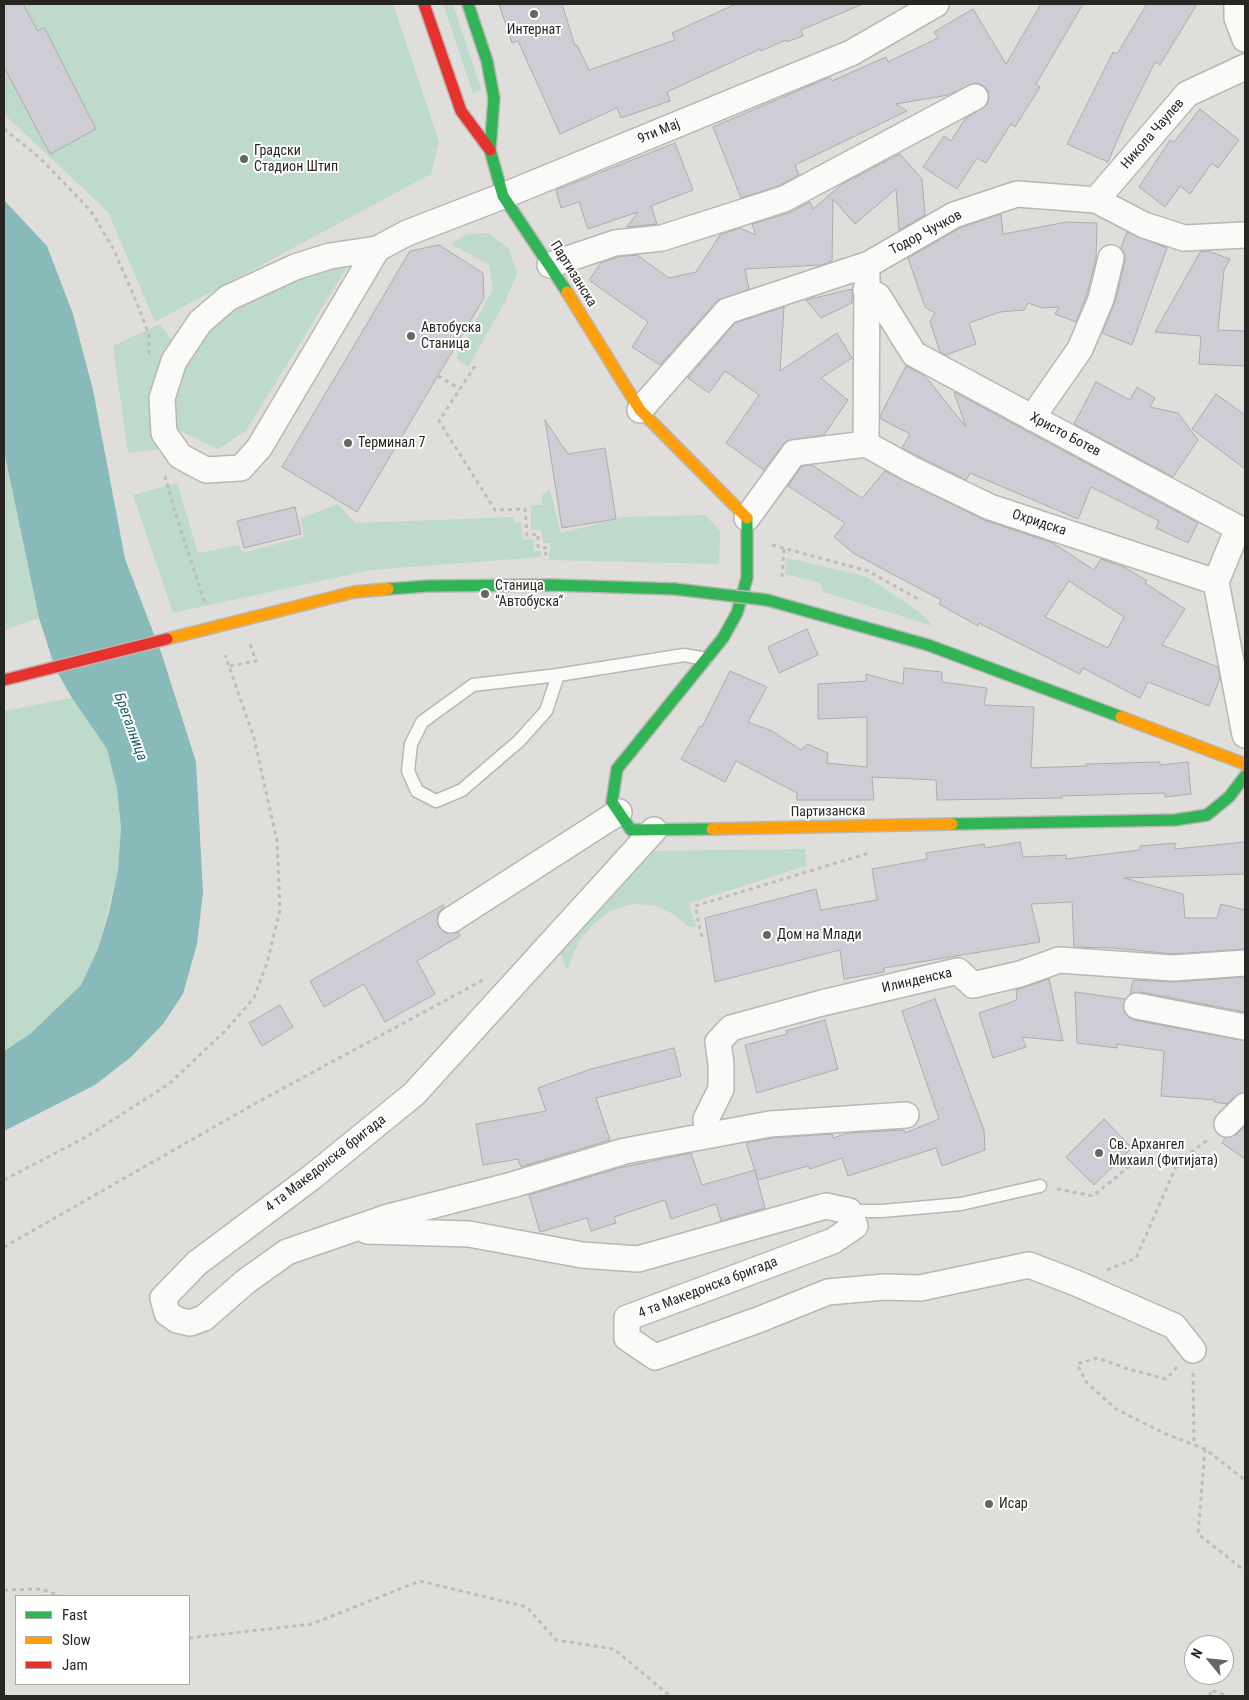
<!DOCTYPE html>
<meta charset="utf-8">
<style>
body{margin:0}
#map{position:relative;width:1249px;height:1700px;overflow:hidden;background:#e0deda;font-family:"Roboto Condensed",sans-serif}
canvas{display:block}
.frame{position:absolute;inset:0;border:5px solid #272623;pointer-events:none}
.legend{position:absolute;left:15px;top:1595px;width:175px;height:90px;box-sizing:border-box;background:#fff;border:1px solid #a9a8a7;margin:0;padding:6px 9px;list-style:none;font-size:15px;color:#272623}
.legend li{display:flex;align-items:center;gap:10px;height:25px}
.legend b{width:25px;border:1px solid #a9a8a7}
.north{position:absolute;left:1184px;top:1635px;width:50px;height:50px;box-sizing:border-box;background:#fff;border:1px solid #a9a8a7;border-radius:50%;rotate:298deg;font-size:14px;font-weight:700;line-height:20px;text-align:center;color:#272623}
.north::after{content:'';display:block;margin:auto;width:18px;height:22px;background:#686663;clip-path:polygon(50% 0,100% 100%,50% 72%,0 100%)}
</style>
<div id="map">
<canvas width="1249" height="1700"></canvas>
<div class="frame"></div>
<ul class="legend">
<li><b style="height:6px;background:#30b455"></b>Fast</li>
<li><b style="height:6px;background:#ff9f0a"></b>Slow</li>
<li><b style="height:6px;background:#e5322d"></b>Jam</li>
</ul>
<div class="north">N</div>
</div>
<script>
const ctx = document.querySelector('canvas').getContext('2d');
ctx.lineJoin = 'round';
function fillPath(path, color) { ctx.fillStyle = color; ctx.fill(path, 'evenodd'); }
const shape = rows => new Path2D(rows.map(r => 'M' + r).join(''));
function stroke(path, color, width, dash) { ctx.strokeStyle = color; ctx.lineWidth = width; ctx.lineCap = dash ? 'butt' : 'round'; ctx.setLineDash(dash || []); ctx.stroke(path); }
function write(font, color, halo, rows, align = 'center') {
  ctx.font = font + ' "Roboto Condensed",sans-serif'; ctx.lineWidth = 4; ctx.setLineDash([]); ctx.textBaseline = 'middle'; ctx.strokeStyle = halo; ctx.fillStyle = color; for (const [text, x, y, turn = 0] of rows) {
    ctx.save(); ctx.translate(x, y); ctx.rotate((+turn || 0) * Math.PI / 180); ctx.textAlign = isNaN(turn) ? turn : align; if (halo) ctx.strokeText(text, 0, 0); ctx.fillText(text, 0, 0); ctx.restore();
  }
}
fillPath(shape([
 [4,4,393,4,439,142,431,174,155,322,108,212,4,114],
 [443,4,453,4,481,89,473,94],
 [489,233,509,249,517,274,505,302,468,367,456,358,493,289,489,265,451,244,467,234],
 [348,261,344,272,246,431,218,449,178,430,174,400,184,366,205,328,233,303],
 [160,324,174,343,153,394,158,449,128,453,113,346],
 [4,451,39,618,4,630],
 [177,483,198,553,239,545,242,553,304,537,301,518,338,504,356,523,514,517,515,523,521,522,523,540,534,539,533,551,541,551,541,557,371,570,173,613,133,495],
 [550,490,561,533,624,517,705,515,720,531,719,564,548,560,551,543,543,543,541,530,531,530,531,505,542,505,542,495],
 [787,558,865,576,917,610,933,626,824,592,820,583,785,574],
 [72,698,107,749,117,789,121,828,118,870,98,949,81,985,30,1034,4,1051,4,711],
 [805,849,806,866,689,903,696,926,690,927,671,913,653,905,633,904,610,911,594,923,579,941,567,970,558,946,646,851]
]), '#bedaca');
fillPath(shape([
 [4,200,47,246,73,314,93,390,125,559,162,655,196,762,203,892,197,944,183,994,163,1024,131,1057,95,1085,4,1131,4,1051,30,1034,81,985,98,949,109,912,118,870,121,828,117,789,107,749,72,698,55,668,39,618,4,451]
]), '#88baba');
const building = shape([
 [4,4,23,4,38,31,44,27,96,129,50,154,4,67,4,4],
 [499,4,562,4,575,46,577,45,589,70,675,40,672,33,736,4,863,4,801,30,803,36,786,42,786,40,761,51,760,49,667,92,670,101,621,118,617,108,560,134,518,41,512,43,499,4],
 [1041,4,1083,4,1036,84,1040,87,1015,127,1011,124,986,163,977,158,957,189,923,167,944,136,951,141,965,119,987,105,989,98,988,91,983,85,976,83,948,95,896,104,907,111,795,165,799,175,778,186,741,198,713,127,830,77,832,81,886,57,888,62,938,38,934,32,973,9,1006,64,1041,4],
 [1147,4,1197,4,1160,65,1155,62,1125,122,1108,162,1067,144,1113,52,1117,54,1147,4],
 [1200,109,1239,140,1218,168,1212,163,1190,194,1180,186,1165,207,1139,187,1170,140,1174,142,1200,109],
 [675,143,693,190,651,206,657,224,627,227,638,212,588,229,579,202,561,208,556,190,675,143],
 [900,154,922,179,925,215,899,230,896,189,855,224,833,199,832,261,821,265,745,269,749,289,717,301,660,365,632,347,648,322,589,280,601,263,618,257,637,255,669,278,696,272,720,235,740,228,756,235,752,224,789,213,810,202,813,209,842,184,900,154],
 [1001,214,1003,234,1067,222,1097,223,1096,258,1087,294,1076,322,1055,314,1059,307,1042,308,1028,303,1024,310,1000,312,969,323,976,344,946,355,940,352,930,321,935,313,925,307,908,258,960,228,1001,214],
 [1127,232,1167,248,1132,345,1102,333,1115,302,1125,261,1125,254,1121,248,1127,232],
 [439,245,483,273,484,298,357,512,282,467,410,251,439,245],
 [1208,251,1230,259,1224,270,1218,330,1245,331,1245,366,1199,364,1201,336,1155,332,1200,252,1208,251],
 [852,289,852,303,821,318,806,300,852,289],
 [784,307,780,371,837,333,852,358,821,378,848,400,824,435,786,441,764,470,726,443,759,395,725,371,709,393,688,378,735,323,784,307],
 [906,366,925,376,966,427,954,392,1198,523,1188,543,1156,528,1159,521,1091,487,1078,519,970,473,966,480,902,448,910,434,881,419,881,414,906,366],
 [1096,382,1130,400,1137,387,1155,398,1150,407,1178,413,1198,440,1173,477,1074,424,1096,382],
 [1216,394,1245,415,1245,469,1192,429,1216,394],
 [545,420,568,454,605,448,616,519,562,528,545,420],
 [812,465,862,498,885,471,984,520,1053,543,1094,570,1101,559,1124,567,1147,581,1145,583,1185,609,1162,645,1218,667,1220,678,1209,706,1148,682,1140,698,1083,668,1080,674,979,623,978,626,939,604,941,600,853,553,834,537,845,523,788,486,802,466,812,465],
 [1069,581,1124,617,1108,648,1045,617,1069,581],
 [295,507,301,534,244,548,237,521,295,507],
 [807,629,818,655,779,673,768,647,807,629],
 [904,668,942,672,942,682,987,688,984,705,1034,707,1031,768,1086,766,1086,764,1160,762,1160,765,1188,762,1191,794,1165,797,1165,793,1062,796,1062,798,937,800,936,780,872,777,874,800,797,800,797,793,736,761,725,782,681,759,700,726,702,727,730,671,767,687,748,722,772,731,801,750,807,744,828,753,827,763,867,767,867,717,818,719,818,684,866,681,866,674,903,684,904,668],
 [1020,842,1023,857,1066,855,1066,859,1140,850,1140,846,1175,843,1175,849,1245,842,1245,874,1124,878,1183,894,1185,918,1217,918,1221,904,1245,910,1245,949,1173,954,1114,948,1074,947,1072,902,1031,904,1040,942,884,968,884,972,844,979,840,950,715,982,705,918,816,889,821,910,877,900,872,869,927,859,926,853,984,844,985,848,1020,842],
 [443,905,444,907,438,913,437,920,439,927,445,933,458,932,460,936,417,961,435,994,385,1022,364,984,324,1007,310,981,443,905],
 [1245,977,1245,1012,1140,992,1130,994,1133,980,1174,982,1245,977],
 [1049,979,1063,1041,1022,1037,1026,1047,993,1058,979,1013,1017,1000,1016,990,1049,979],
 [1075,992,1125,999,1124,1011,1128,1017,1134,1020,1245,1041,1245,1092,1235,1096,1227,1104,1215,1102,1215,1100,1161,1096,1164,1051,1117,1044,1117,1048,1077,1043,1075,992],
 [935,999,984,1130,985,1150,942,1166,936,1148,848,1176,842,1158,810,1169,808,1166,758,1180,746,1143,772,1138,832,1134,833,1138,848,1133,904,1130,905,1133,939,1119,902,1011,935,999],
 [280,1005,293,1027,262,1046,249,1023,280,1005],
 [825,1020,838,1069,757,1093,745,1045,787,1034,786,1031,825,1020],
 [674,1048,681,1076,596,1098,610,1140,521,1167,518,1159,483,1165,476,1124,546,1111,538,1088,591,1069,674,1048],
 [1104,1119,1132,1148,1094,1185,1066,1157,1104,1119],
 [1245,1126,1245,1159,1222,1143,1225,1138,1237,1134,1245,1126],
 [691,1153,702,1185,755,1170,765,1208,721,1221,716,1204,671,1219,665,1200,614,1217,616,1223,591,1231,587,1218,540,1232,529,1195,619,1168,691,1153]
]);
fillPath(building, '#cecdd6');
stroke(building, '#acabab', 1);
const lane = shape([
 [558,675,546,711,519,741,462,790,436,801,417,791,408,771,411,744,422,722,473,685,558,675,684,655,706,659],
 [849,1211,882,1211,961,1204,1040,1186]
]);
const street = shape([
 [1237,4,1237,18,1245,39],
 [1096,200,1187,94,1245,67],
 [377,249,259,448,241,468,206,470,180,456,164,433,162,398,174,361,200,322,228,298,295,267,330,256,377,249,407,233,503,196,851,53,936,4],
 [550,265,615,243,662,238,784,199,975,97],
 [866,290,878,296,914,354,1238,528,1216,582],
 [640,410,727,311,869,264,954,215,1017,194,1096,200,1144,225,1184,238,1245,235],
 [1032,418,1080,349,1101,299,1111,258],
 [866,444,867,276],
 [747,518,794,453,866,444,911,469,990,507,1216,582,1245,735],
 [654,830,414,1094,312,1177,197,1263,163,1298,167,1313,177,1320,190,1323,204,1318,245,1282,287,1252,388,1217,512,1185,625,1151,770,1124,906,1115],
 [451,920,619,812],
 [1137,1006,1245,1027],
 [1227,1124,1245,1106],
 [708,1135,706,1119,721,1089,721,1064,718,1042,731,1028,822,1003,958,971,973,985,1020,974,1059,960,1173,968,1245,963],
 [367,1231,469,1234,582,1255,638,1259,826,1206,849,1211,855,1226,833,1241,627,1318,627,1338,655,1357,758,1320,828,1292,884,1287,920,1288,1029,1265,1076,1283,1174,1326,1193,1350]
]);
const fast = shape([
 [468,4,487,61,494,98,490,150,503,196,567,292],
 [388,589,428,586,551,585,675,589],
 [767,600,928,645,1121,717],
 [952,824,1175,820,1207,815,1229,797,1245,776],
 [712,829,631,830,612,802,617,769,723,638,737,613,747,578,747,518]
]);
const slow = shape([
 [567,292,640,410,747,518],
 [167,639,354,592,388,589],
 [1121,717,1245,764],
 [712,829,952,824]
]);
const jam = shape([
 [424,4,461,111,490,150],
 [4,680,167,639]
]);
stroke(lane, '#b8b7b4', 15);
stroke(street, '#b8b7b4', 28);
stroke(fast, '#b8b7b4', 14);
stroke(slow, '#b8b7b4', 14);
stroke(jam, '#b8b7b4', 14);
stroke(shape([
 [4,129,40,158,91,211,114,250,139,308,149,336,149,356],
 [475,366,439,421,495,510,525,509,527,535,538,534,538,547,547,548,544,560],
 [438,376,460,389],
 [165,476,174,509,205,603],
 [772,545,868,571,918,599],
 [782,577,784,549],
 [230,666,256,661,250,644],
 [702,937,695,906,869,853],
 [4,1180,86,1137,169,1084,227,1029,254,998,267,963,280,910,277,841,254,738,225,655],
 [1057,1189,1093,1196,1142,1156,1178,1162],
 [4,1247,256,1103,483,980],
 [1107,1270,1136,1258,1178,1162,1209,1139],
 [1177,1367,1166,1379,1125,1368,1098,1358,1077,1364,1087,1383,1116,1409,1166,1434,1205,1449,1245,1480],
 [1193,1373,1194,1445],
 [1205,1449,1198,1534,1245,1571],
 [4,1590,41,1589,60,1596],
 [189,1638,312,1624,420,1581,527,1607,556,1640,614,1649,670,1696],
 [1210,1696,1211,1690,1226,1696]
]), '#bdbdbc', 3, [4, 4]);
stroke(lane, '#fafaf9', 12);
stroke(street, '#fafaf9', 25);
stroke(fast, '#30b455', 11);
stroke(slow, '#ff9f0a', 11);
stroke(jam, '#e5322d', 11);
const fastBridge = shape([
 [675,589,767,600]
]);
stroke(fastBridge, '#b8b7b4', 14, []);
stroke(fastBridge, '#30b455', 11);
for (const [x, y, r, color] of [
 [534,14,5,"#686663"],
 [244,159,5,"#686663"],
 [411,336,5,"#686663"],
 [348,443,5,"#686663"],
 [485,594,5,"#686663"],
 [767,935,5,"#686663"],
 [1099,1153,5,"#686663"],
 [989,1504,5,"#686663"]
]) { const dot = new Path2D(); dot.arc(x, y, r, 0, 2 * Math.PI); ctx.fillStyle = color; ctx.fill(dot); stroke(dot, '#fff', 2); }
write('14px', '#272623', '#fff', [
 ["Интернат",534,30,"center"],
 ["Градски",254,151],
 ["Стадион Штип",254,167],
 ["Автобуска",421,328],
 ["Станица",421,344],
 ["Терминал 7",358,443],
 ["Станица",495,586],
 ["“Автобуска“",495,602],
 ["Дом на Млади",777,935],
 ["Св. Архангел",1109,1145],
 ["Михаил (Фитијата)",1109,1161],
 ["Исар",999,1504]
], 'left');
write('14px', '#272623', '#fff', [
 ["9ти Мај",659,132,-22],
 ["Никола Чаулев",1153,134,-49],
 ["Тодор Чучков",926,233,-28],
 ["Партизанска",573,274,58],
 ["Христо Ботев",1065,435,28],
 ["Охридска",1039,523,18],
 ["Партизанска",828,812,-1],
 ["Илинденска",917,981,-13],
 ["4 та Македонска бригада",326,1164,-38],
 ["4 та Македонска бригада",708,1288,-21]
]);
write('italic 15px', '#236061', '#fff', [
 ["Брегалница",130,727,70]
]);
</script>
